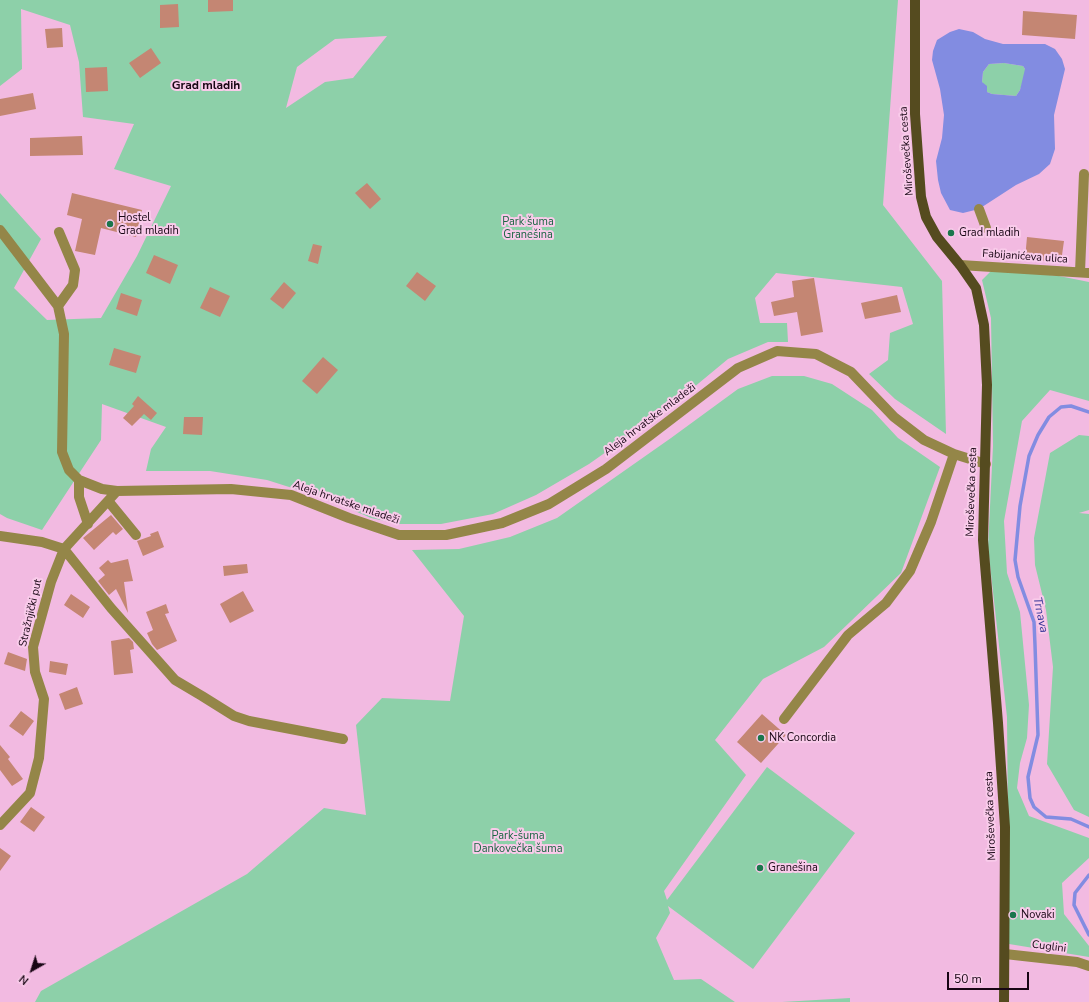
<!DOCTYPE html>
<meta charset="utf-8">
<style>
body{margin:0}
#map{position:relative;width:1089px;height:1002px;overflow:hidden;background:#f2bae1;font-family:"Nunito Sans",sans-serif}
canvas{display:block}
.north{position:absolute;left:12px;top:950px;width:40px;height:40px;-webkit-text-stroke:3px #f9cbea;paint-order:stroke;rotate:219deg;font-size:11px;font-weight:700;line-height:16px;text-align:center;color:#180614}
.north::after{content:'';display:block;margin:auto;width:14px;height:18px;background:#180614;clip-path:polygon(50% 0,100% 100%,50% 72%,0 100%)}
.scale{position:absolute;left:947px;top:972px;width:82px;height:18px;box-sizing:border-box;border:2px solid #180614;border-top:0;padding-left:5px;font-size:12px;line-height:14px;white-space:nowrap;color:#180614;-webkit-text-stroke:3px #f9cbea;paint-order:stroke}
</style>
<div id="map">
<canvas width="1089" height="1002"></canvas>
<div class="north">N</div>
<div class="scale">50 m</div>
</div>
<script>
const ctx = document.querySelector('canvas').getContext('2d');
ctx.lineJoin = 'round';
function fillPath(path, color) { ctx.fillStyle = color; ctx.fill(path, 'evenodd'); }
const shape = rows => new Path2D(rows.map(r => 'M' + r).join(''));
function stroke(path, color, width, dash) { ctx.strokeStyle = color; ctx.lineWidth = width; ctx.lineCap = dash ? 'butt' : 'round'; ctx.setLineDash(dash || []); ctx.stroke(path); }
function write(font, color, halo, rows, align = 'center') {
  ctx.font = font + ' "Nunito Sans",sans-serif'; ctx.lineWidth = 4; ctx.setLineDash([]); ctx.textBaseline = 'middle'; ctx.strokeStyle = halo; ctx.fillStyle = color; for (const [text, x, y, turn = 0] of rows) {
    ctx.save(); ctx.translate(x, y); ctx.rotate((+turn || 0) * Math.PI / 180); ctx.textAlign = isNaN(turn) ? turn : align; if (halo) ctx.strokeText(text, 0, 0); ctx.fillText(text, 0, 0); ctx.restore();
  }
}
fillPath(shape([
 [0,0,898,0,883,205,942,281,946,434,895,399,869,374,888,360,890,333,913,324,902,287,776,273,755,298,760,323,787,323,788,342,768,342,728,359,670,407,589,464,536,495,493,514,441,524,399,524,371,518,327,499,267,480,210,471,146,471,151,449,166,427,102,404,101,440,42,530,7,518,0,514,0,193,41,239,14,288,47,320,101,318,137,256,171,186,114,169,134,124,83,117,79,62,70,25,21,9,22,69,0,86],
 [387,36,353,78,325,82,286,108,297,67,335,39],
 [1004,63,1023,66,1025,69,1026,72,1020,90,1016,96,992,94,987,92,982,82,983,72,989,64],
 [993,269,1059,276,1089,282,1089,401,1050,390,1022,421,1004,521,1007,573,1020,612,1029,705,1027,738,1020,763,1017,788,1029,816,1089,838,1089,858,1062,883,1064,914,1089,946,1089,957,1009,944,1007,717,988,547,993,446,991,318,982,280],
 [772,376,804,376,832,384,872,410,898,438,940,467,901,573,824,647,763,679,715,740,746,775,664,891,667,900,767,767,855,833,753,969,668,906,670,913,656,938,674,980,701,979,735,1002,35,1002,41,991,247,874,324,808,366,815,356,725,382,698,450,701,464,616,412,550,459,549,510,537,557,518,671,438,738,389],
 [1079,435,1089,436,1089,510,1079,513,1089,514,1089,817,1074,810,1047,764,1053,667,1046,610,1035,565,1034,538,1050,453],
 [850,998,850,1002,782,1002]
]), '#8dd0a9');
fillPath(shape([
 [959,29,973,32,985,39,1003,44,1045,44,1055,49,1062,59,1065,69,1054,115,1055,149,1050,164,1039,174,1016,185,979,209,963,213,950,210,941,193,938,180,936,161,942,138,944,115,940,89,932,60,933,51,937,40,950,32],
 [1004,63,1023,66,1025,69,1020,90,1016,96,992,94,987,92,987,86,982,82,983,72,989,64]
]), '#828ce1');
stroke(shape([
 [1089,412,1071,406,1061,407,1049,417,1038,435,1029,456,1020,506,1015,560,1018,577,1034,622,1035,645,1038,735,1028,777,1030,798,1034,807,1046,817,1071,819,1089,827],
 [1089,875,1075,893,1074,905,1089,935]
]), '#828ce1', 3.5);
fillPath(shape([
 [208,0,233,0,233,11,208,12],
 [178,4,179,27,160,28,160,5],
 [1023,11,1077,15,1075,39,1022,35],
 [62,28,63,47,47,48,45,29],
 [151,48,161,63,140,78,129,63],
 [107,67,108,91,86,92,85,68],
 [33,93,36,109,0,116,0,99],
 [82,136,83,155,30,156,30,138],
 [367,183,381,199,370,209,355,193],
 [72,193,142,210,136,237,101,228,95,255,75,251,82,219,67,215],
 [1027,237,1064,241,1061,262,1025,259],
 [313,244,322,246,318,264,308,261],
 [154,255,178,265,170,284,146,273],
 [417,272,436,286,425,301,406,286],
 [814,278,823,332,801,336,797,312,774,316,771,302,794,297,792,281],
 [284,282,296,293,283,309,270,299],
 [210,287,230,296,220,317,200,308],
 [121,293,142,300,137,316,116,309],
 [897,295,901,312,865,319,861,303],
 [114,348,141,356,136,373,109,365],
 [323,357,338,370,317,394,302,381],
 [138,396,157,413,151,420,144,414,132,426,123,418,134,406,132,404],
 [184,417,203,417,202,435,183,434],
 [111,515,123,529,116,535,113,532,94,550,83,538],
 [158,531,164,547,143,556,137,541,151,536,150,534],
 [128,559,133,581,124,582,128,613,116,589,109,595,98,581,105,575,99,568,108,560,111,563],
 [247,564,248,573,224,576,223,566],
 [243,591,254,611,230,623,220,604],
 [71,594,90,607,83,618,64,605],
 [166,604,169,613,165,614,177,641,157,650,152,644,147,633,153,630,146,612],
 [129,638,133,642,134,649,130,650,133,673,114,675,111,641],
 [8,652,27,659,25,671,4,664],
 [50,661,68,664,66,675,49,672],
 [77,687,83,704,65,710,59,694],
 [21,711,34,721,23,736,9,726],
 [762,714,786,735,761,763,737,742],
 [0,745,10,757,8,759,23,779,12,786,0,770],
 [31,807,45,817,34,832,20,822],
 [0,848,11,856,0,871]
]), '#c48673');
stroke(shape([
 [979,209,986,228],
 [0,230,58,306,64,334,62,452,69,470,79,480,102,489,117,491,231,489,291,495,349,518,399,535,446,535,502,523,549,504,606,469,738,368,777,351,816,354,851,372,894,417,924,440,954,454,986,464],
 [960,265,1089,273],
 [1080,272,1084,174],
 [58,306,73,285,75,270,59,232],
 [79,480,79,497,88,524],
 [109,502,136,535],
 [0,536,42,542,64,549,111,608,175,680,202,696,234,716,249,721,343,739],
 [784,719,848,635,886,603,910,571,931,522,954,454],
 [0,825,30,793,39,758,44,699,35,672,33,647,51,582,64,549,117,491],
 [1005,954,1077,962,1089,966]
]), '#948648', 10);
stroke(shape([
 [915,0,915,114,921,197,926,217,937,237,960,265,976,288,984,325,987,385,983,540,998,723,1005,827,1004,1002]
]), '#554b1f', 10);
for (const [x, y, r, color] of [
 [110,224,4,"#1a764c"],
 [951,233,4,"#1a764c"],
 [761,738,4,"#1a764c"],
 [760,868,4,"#1a764c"],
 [1013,915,4,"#1a764c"]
]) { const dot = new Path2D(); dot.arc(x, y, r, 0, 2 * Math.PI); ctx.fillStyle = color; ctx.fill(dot); stroke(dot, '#f9cbea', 1.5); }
write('11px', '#180614', '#f9cbea', [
 ["Miroševečka cesta",907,151,-94],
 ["Fabijanićeva ulica",1025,257,4],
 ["Aleja hrvatske mladeži",650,420,-37],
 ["Miroševečka cesta",972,492,-88],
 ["Aleja hrvatske mladeži",346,503,19],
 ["Stražnjički put",31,613,-77],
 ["Miroševečka cesta",991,816,-92],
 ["Cuglini",1049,947,7]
]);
write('11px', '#180614', '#f9cbea', [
 ["Hostel",118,218],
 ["Grad mladih",118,231],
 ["Grad mladih",959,233],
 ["NK Concordia",769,738],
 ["Granešina",768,868],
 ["Novaki",1021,915]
], 'left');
write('11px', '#196541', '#f9cbea', [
 ["Park šuma",528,222],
 ["Granešina",528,235],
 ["Park-šuma",518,836],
 ["Dankovečka šuma",518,849]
]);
write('bold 12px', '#180614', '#f9cbea', [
 ["Grad mladih",206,86]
]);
write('italic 12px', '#373497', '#f9cbea', [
 ["Trnava",1040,615,78]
]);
</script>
